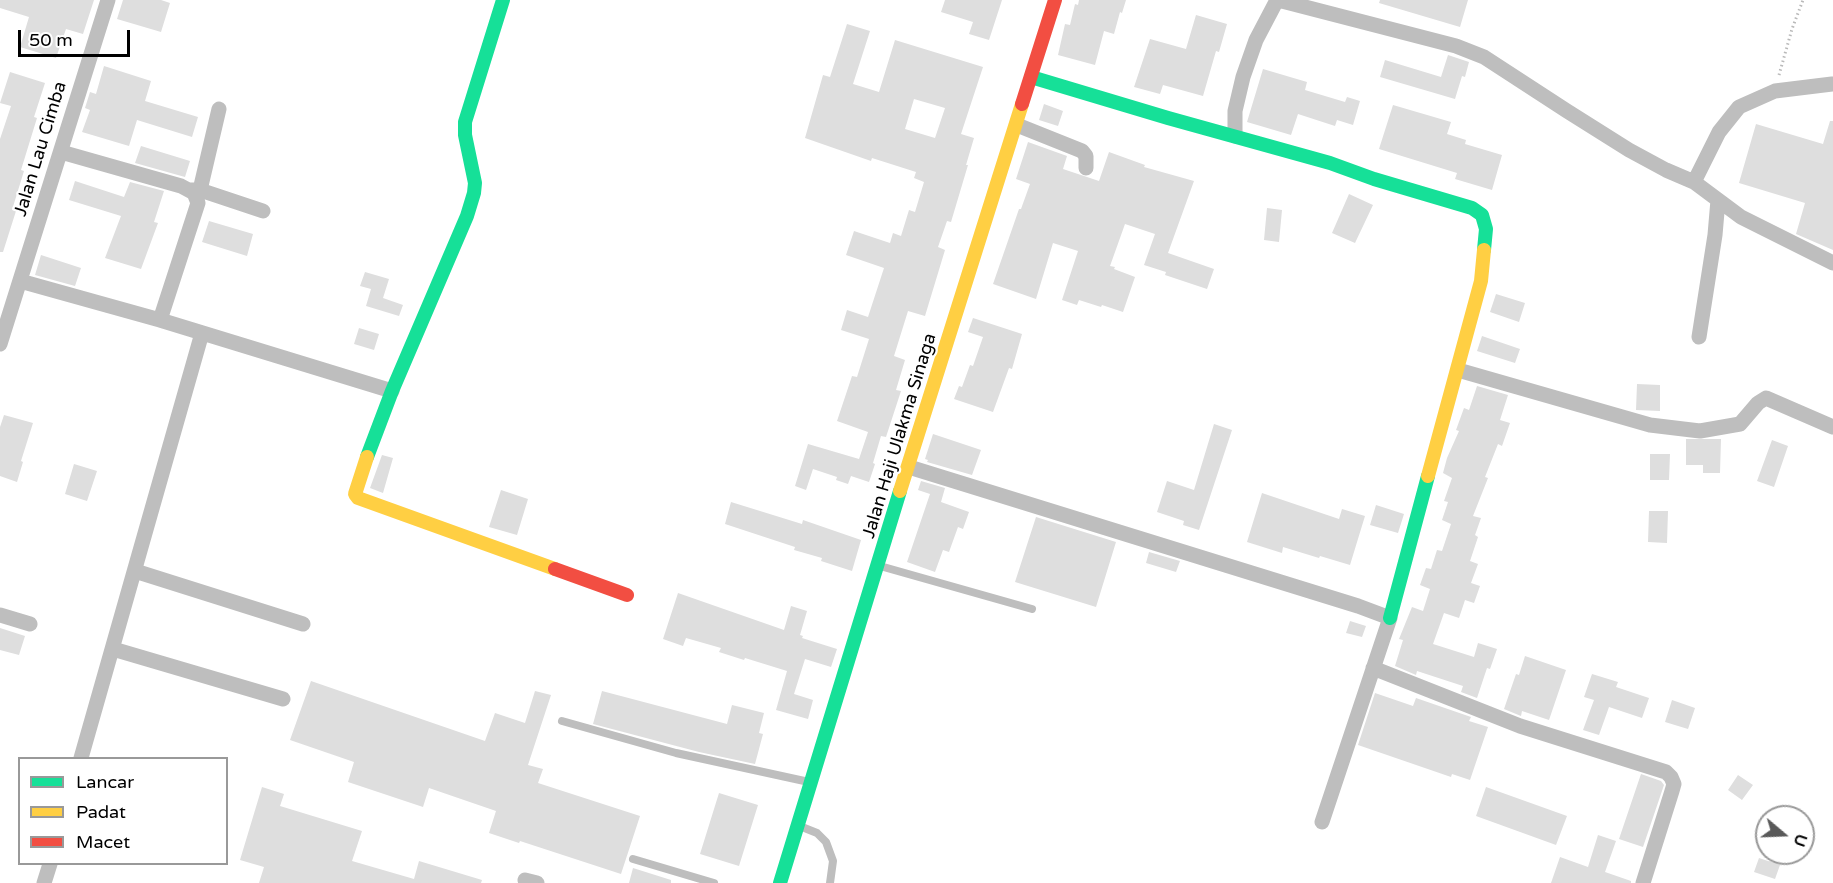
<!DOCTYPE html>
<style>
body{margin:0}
#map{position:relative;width:1833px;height:883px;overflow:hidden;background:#fff;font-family:"Varela Round",sans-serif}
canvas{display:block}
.legend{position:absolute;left:18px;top:757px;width:210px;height:108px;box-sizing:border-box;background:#fff;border:2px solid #999;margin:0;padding:8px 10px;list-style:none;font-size:18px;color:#000}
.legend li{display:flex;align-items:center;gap:12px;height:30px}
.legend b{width:30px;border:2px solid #999}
.north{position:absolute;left:1755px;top:805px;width:60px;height:60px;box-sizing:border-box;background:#fff;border:2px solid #999;border-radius:50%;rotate:109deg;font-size:16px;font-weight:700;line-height:24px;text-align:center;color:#000}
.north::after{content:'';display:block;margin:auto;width:21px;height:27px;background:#595959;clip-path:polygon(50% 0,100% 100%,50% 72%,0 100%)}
.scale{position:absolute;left:18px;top:30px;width:112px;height:27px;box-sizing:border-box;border:3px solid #000;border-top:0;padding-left:8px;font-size:18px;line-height:21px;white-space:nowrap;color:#000;-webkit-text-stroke:4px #fff;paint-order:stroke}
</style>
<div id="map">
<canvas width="1833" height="883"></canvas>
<ul class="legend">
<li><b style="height:8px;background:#16e098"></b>Lancar</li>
<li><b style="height:8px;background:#ffcf43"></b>Padat</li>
<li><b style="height:8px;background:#f24e42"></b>Macet</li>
</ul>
<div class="north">U</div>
<div class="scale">50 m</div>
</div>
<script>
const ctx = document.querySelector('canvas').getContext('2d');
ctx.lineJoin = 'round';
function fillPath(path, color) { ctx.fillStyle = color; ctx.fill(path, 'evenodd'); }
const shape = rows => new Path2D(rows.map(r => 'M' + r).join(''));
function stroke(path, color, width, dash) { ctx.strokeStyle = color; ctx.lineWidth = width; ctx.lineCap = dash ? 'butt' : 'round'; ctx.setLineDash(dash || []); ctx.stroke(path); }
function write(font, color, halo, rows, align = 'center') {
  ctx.font = font + ' "Varela Round",sans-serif'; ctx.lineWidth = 4.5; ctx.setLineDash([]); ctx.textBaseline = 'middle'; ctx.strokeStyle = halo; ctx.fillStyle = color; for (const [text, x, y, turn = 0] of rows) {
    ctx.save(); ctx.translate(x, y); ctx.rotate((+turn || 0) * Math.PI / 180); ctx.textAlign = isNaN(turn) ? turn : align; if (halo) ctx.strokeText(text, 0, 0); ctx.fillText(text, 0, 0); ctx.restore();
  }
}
fillPath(shape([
 [0,0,94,0,83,34,66,29,56,58,20,47,29,17,0,8],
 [123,0,161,0,170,3,161,32,117,19],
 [945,0,1002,0,989,40,969,34,973,22,941,12],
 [1079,0,1126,0,1122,13,1120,12,1114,34,1104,31,1095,65,1058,55,1065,24,1070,25,1075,4,1078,5],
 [1380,0,1468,0,1460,27,1379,3],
 [1196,15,1227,24,1219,52,1216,51,1203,96,1163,85,1160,94,1134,87,1150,39,1186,49],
 [847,24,870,31,853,84,879,92,895,40,983,67,961,134,974,138,966,165,968,165,951,222,947,221,938,247,945,250,925,316,908,311,894,356,905,360,896,390,901,391,886,437,881,436,873,463,875,464,869,482,851,476,848,484,836,480,837,477,813,469,806,490,795,486,808,444,859,459,868,432,837,421,852,376,857,377,869,339,841,330,847,310,868,317,884,268,846,255,854,231,890,243,893,233,901,236,909,210,915,212,924,182,914,178,916,172,872,158,871,161,805,138,823,75,830,77],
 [914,99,945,108,935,138,905,129],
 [1448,55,1469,62,1465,77,1462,76,1455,99,1380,77,1385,60,1441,77],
 [104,66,151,81,145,101,198,117,192,137,137,120,129,146,82,132,90,110,85,108,90,92,96,94],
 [1263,69,1307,82,1305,90,1345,102,1347,97,1360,101,1353,125,1337,120,1335,126,1298,114,1291,135,1247,122],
 [10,72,45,83,34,117,37,118,21,170,24,171,12,210,16,211,3,252,0,252,0,139,11,106,0,103],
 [1044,104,1063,111,1058,126,1039,120],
 [1393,105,1451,122,1447,134,1466,140,1465,144,1502,155,1492,190,1455,179,1457,173,1379,149],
 [1830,121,1833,121,1833,250,1796,234,1805,203,1739,183,1756,124,1823,144],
 [1028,142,1067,156,1063,169,1099,181,1109,152,1145,165,1144,167,1194,181,1168,253,1214,269,1207,289,1165,275,1166,272,1144,265,1155,234,1125,224,1110,266,1115,267,1114,269,1135,277,1123,312,1102,305,1101,307,1079,300,1077,305,1062,300,1078,251,1053,243,1036,299,993,284,1019,209,1021,209,1030,184,1016,179],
 [141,146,190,161,185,177,135,163],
 [75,181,124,197,130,182,164,191,154,222,158,223,141,269,105,258,121,216,69,200],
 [1349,194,1373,205,1355,243,1332,233],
 [1267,208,1282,210,1279,242,1264,240],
 [209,221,253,234,247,256,202,242],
 [41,255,81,268,75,286,35,275],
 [365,272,389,279,383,298,403,305,399,316,366,306,371,289,360,286],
 [1496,294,1525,303,1519,322,1490,312],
 [973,318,1022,334,1012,369,1009,368,993,412,954,399,959,386,962,387,970,365,973,366,983,337,968,332],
 [359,328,379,334,374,350,354,344],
 [1482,336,1520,349,1515,363,1477,351],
 [1637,384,1660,385,1660,411,1636,410],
 [1477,386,1508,395,1500,420,1510,423,1502,446,1498,444,1485,477,1488,478,1473,516,1481,518,1475,535,1478,537,1470,561,1478,564,1471,583,1480,586,1474,603,1465,600,1459,618,1444,613,1433,644,1474,657,1478,643,1497,649,1490,669,1487,668,1477,698,1461,692,1463,686,1417,671,1416,675,1395,666,1403,640,1399,639,1412,607,1423,611,1430,589,1420,585,1426,568,1431,569,1437,550,1442,551,1451,524,1442,520,1448,502,1444,501,1452,478,1443,473,1447,458,1459,431,1456,430,1464,408,1469,410],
 [4,415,33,423,21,461,23,462,17,482,0,476,0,427],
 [1214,424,1232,430,1199,530,1183,525,1184,521,1157,512,1167,481,1194,490],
 [933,434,981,450,972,475,927,462,928,460,925,459],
 [1686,439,1721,439,1720,473,1703,473,1703,465,1686,465],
 [1772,440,1788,446,1774,487,1757,481],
 [1650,454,1670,454,1669,480,1650,480],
 [382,455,393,458,383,493,370,488],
 [74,464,97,471,87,501,65,494],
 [921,481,945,488,941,502,969,512,963,529,958,527,949,552,943,550,935,572,907,562,930,494,918,490],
 [501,490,528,499,517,535,489,527],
 [1262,493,1339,519,1342,509,1365,516,1350,565,1320,556,1319,558,1283,547,1282,553,1247,542],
 [731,502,802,524,803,520,861,540,852,571,821,561,822,558,794,550,795,547,725,524],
 [1376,505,1404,514,1398,533,1370,525],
 [1649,511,1668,511,1667,543,1648,542],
 [1036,517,1116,542,1096,607,1015,582],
 [1149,552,1180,561,1176,572,1146,563],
 [678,593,784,630,791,606,807,611,800,635,803,636,802,638,837,649,831,667,805,659,794,694,813,700,808,719,776,710,787,671,745,658,744,660,719,652,721,648,686,638,683,646,663,639],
 [1350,621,1366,626,1362,637,1346,633],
 [0,628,25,636,19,655,0,650],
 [1525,656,1566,670,1549,720,1522,711,1521,716,1504,709,1516,674,1519,675],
 [1592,674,1618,682,1616,687,1649,698,1642,718,1609,707,1599,735,1583,730,1594,700,1584,697],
 [311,681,485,741,495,713,525,723,535,691,551,695,528,765,543,769,538,783,640,816,621,874,520,841,519,843,489,833,496,811,429,788,423,807,348,782,354,762,290,740],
 [602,691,727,724,732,705,764,713,759,733,763,734,755,764,699,752,593,724],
 [1375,693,1413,706,1416,698,1471,717,1469,721,1488,727,1470,780,1452,774,1451,777,1358,745],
 [1672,700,1695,708,1688,729,1665,722],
 [1641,774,1661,781,1664,785,1643,847,1619,839],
 [1738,775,1753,785,1742,800,1728,790],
 [262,787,284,794,280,806,362,831,352,861,414,879,419,861,482,880,481,883,259,883,264,867,240,860],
 [1486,787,1567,816,1556,845,1476,816],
 [719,793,758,805,739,866,700,854],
 [1598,835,1616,841,1605,872,1631,881,1631,883,1551,883,1560,857,1588,867],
 [1759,858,1780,865,1775,879,1754,872],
 [633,868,671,880,671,883,629,883]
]), '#dedede');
stroke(shape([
 [1779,75,1792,29,1803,0]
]), '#b9b9b9', 3, [1.5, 3]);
stroke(shape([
 [880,566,1032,609],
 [562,721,676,753,809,782],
 [802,827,817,833,826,842,833,861,830,883],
 [633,859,714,883]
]), '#bebebe', 8);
stroke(shape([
 [1278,0,1456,46,1484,57,1567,111,1629,150,1666,170,1694,182,1741,217,1833,263],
 [1017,125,1082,151,1086,156,1086,168],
 [1235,136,1235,111,1243,77,1256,40,1277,0],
 [61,152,181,186,194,193,198,203,160,320],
 [1694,182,1719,132,1739,107,1775,91,1832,84],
 [191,190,200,190,263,211],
 [200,190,219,109],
 [20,281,160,320,392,391],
 [1699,337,1715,235,1718,200],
 [0,344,108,0],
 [1458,370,1650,425,1700,431,1740,424,1758,403,1766,398,1833,427],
 [909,467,1358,606,1390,618,1322,822],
 [135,571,303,624],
 [0,615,30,624],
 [113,649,283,699],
 [1373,668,1520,726,1666,772,1671,777,1674,784,1672,791,1643,883],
 [81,758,202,333],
 [525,880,537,883],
 [44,883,50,864]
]), '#bebebe', 15);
stroke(shape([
 [1031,77,1168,118,1330,163,1374,179,1472,208,1482,215,1486,229,1484,250],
 [367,457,392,391,467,216,474,193,475,183,465,135,465,122,503,0],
 [1390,618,1428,476],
 [780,883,900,491]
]), '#16e098', 14);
stroke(shape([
 [367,457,355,494,358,498,555,569],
 [1428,476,1481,281,1484,250],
 [900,491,1022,104]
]), '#ffcf43', 14);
stroke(shape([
 [1022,104,1055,0],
 [555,569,627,595]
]), '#f24e42', 14);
write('18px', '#000', '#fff', [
 ["Jalan Lau Cimba",41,149,-73],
 ["Jalan Haji Ulakma Sinaga",900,436,-73]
]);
</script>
